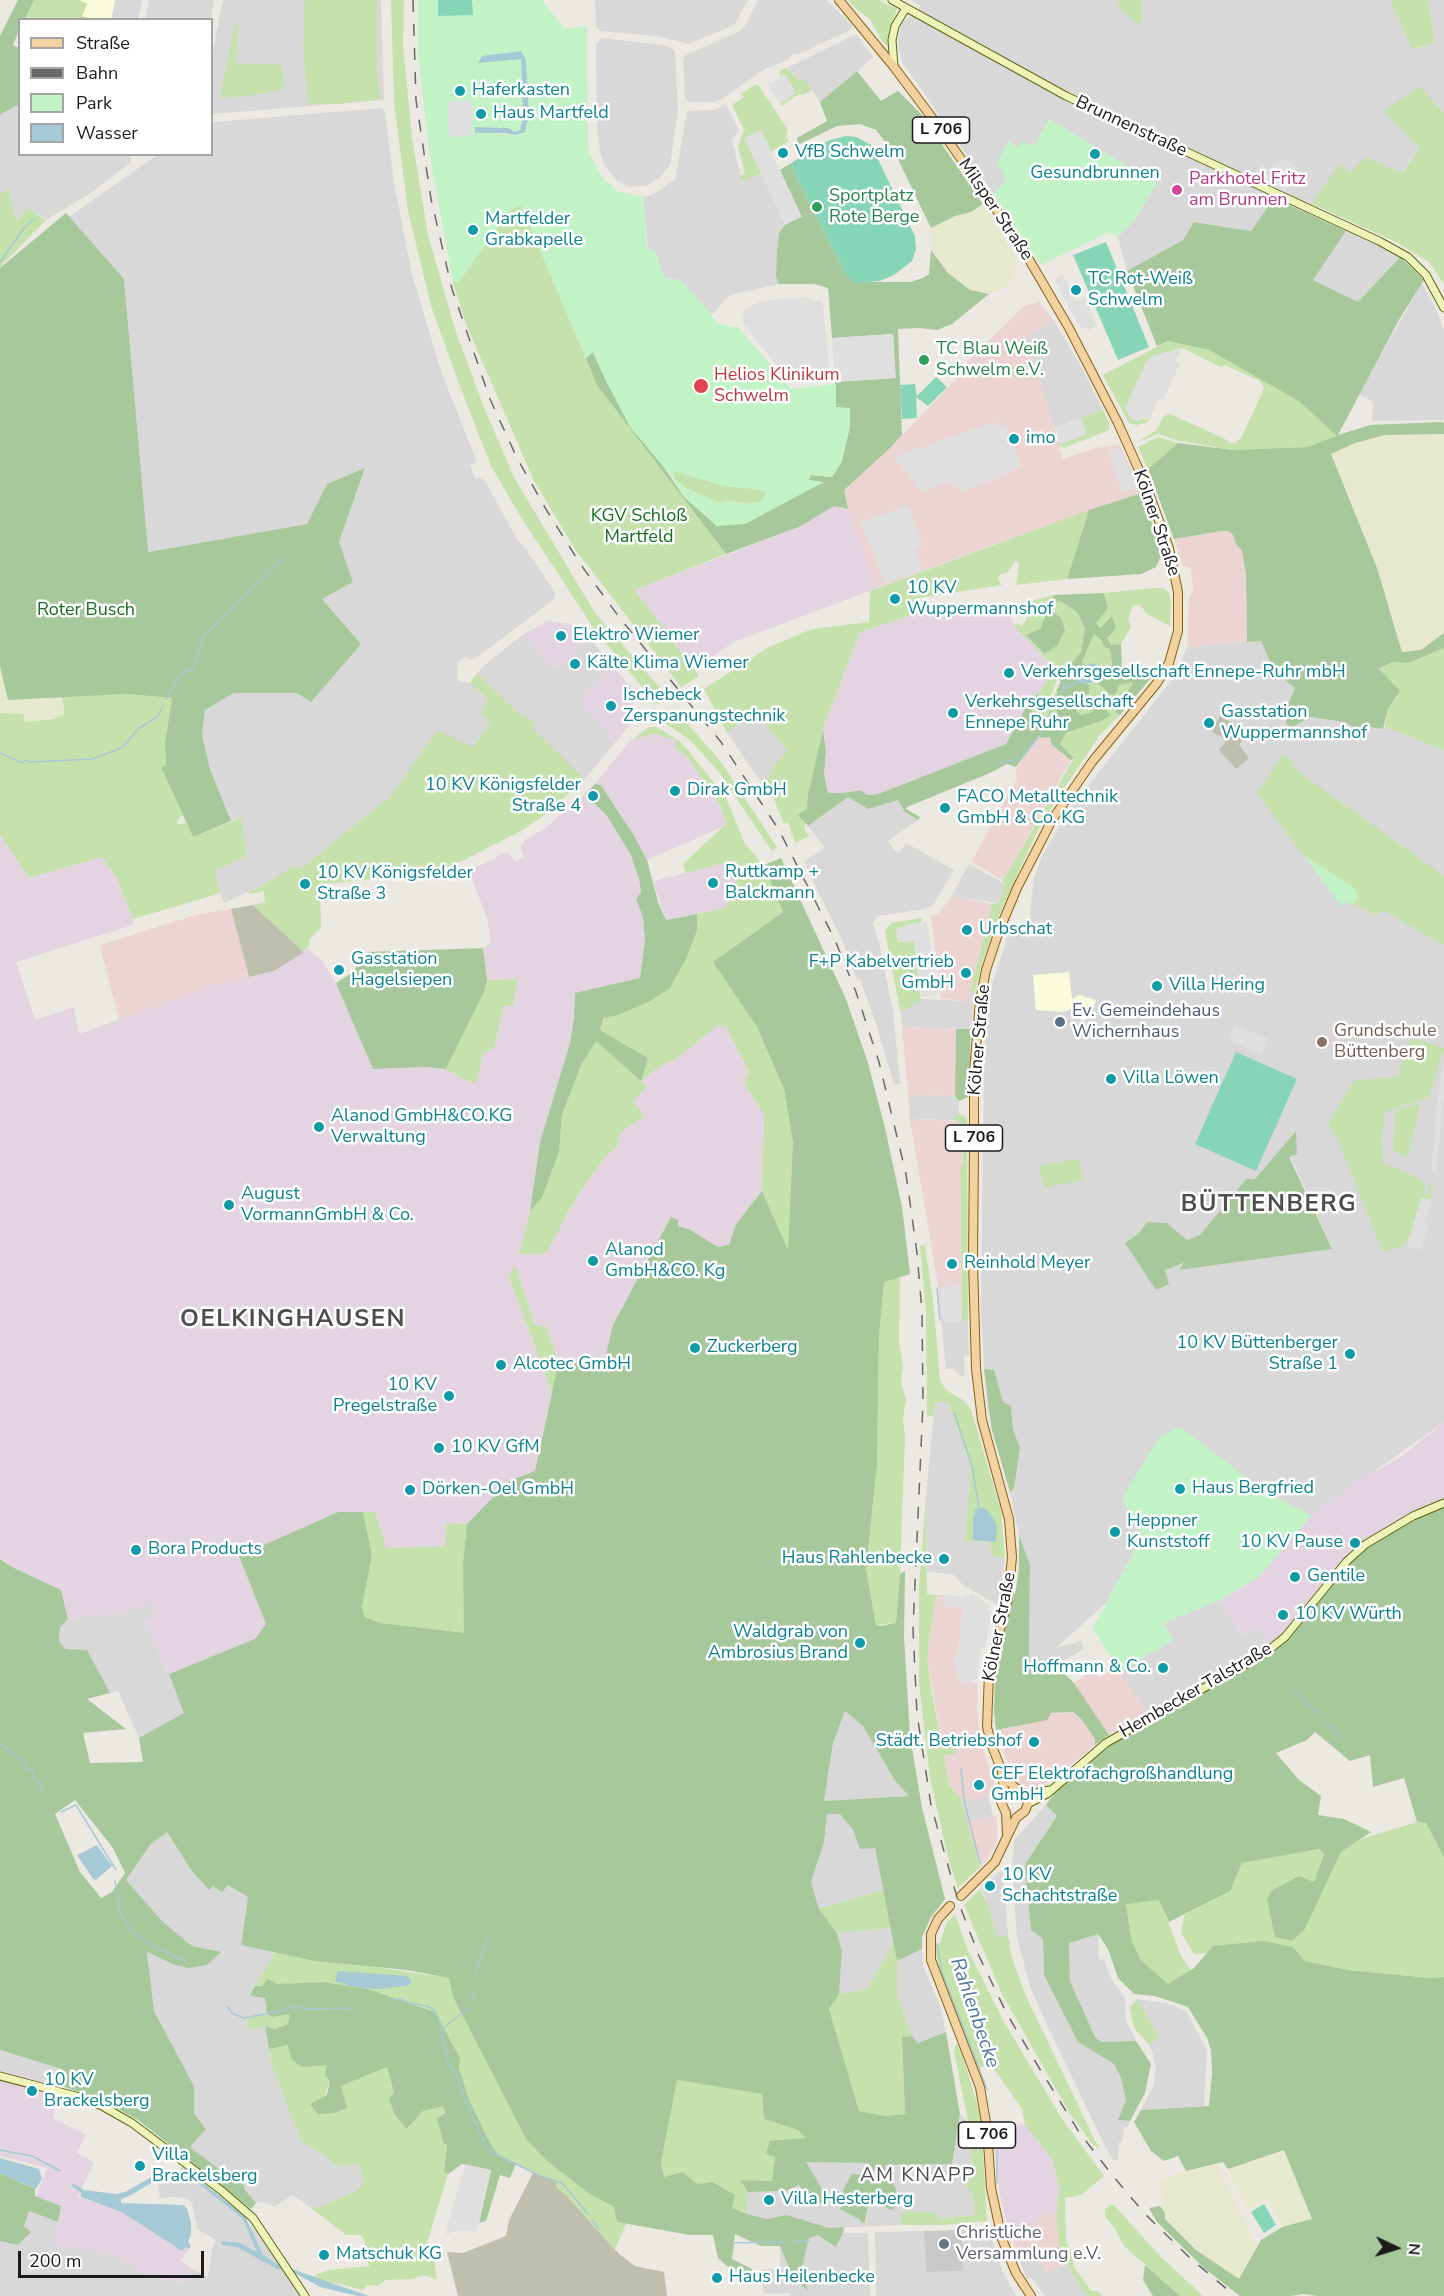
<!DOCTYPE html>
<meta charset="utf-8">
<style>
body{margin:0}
#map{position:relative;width:1444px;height:2296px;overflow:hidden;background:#ece9e2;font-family:"Nunito Sans",sans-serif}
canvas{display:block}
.legend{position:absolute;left:18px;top:18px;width:195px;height:138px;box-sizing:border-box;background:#fff;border:2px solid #a4a4a4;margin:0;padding:8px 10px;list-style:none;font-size:18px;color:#1b1b1b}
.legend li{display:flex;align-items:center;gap:12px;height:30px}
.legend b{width:30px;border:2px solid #a4a4a4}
.north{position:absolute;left:1366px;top:2218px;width:60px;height:60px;-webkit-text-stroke:4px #fff;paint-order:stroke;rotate:94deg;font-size:16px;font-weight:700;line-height:24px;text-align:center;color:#1b1b1b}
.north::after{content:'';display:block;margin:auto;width:21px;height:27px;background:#1b1b1b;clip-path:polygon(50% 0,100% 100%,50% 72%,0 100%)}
.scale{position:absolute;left:18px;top:2251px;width:186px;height:27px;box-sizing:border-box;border:3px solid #1b1b1b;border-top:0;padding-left:8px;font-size:18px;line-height:21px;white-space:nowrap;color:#1b1b1b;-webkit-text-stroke:4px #fff;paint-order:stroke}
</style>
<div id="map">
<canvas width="1444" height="2296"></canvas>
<ul class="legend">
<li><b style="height:8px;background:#f2d2a0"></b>Straße</li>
<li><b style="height:8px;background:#696969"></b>Bahn</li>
<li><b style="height:16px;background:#c2f3c7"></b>Park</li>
<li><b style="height:16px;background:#a6c9d6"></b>Wasser</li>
</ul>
<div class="north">N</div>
<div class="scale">200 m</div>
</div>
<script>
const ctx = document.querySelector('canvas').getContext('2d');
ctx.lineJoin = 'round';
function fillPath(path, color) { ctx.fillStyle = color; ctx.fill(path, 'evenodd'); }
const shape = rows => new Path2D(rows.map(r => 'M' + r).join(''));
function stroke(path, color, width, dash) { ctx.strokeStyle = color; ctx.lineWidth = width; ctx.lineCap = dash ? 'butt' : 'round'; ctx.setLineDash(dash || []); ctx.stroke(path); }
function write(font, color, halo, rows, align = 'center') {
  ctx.font = font + ' "Nunito Sans",sans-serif'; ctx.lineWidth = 5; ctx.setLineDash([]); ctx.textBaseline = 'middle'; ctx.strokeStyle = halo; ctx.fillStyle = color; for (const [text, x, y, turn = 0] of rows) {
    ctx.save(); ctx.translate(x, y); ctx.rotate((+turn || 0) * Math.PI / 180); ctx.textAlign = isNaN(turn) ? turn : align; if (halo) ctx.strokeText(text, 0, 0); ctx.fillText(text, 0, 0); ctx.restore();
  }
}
fillPath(shape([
 [115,0,142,0,138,19,111,20],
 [149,0,214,0,211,19,146,19],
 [223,0,381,0,384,100,212,114,212,56],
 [595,0,748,0,734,25,689,44,656,36,600,31,596,27],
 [758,0,826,0,852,25,850,30,797,55,793,53,788,60,765,69,720,100,715,102,690,102,687,100,685,97,683,59,686,55,740,31,745,26],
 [910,0,1121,0,1117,6,1143,5,1142,0,1390,0,1413,49,1435,43,1428,0,1444,0,1444,113,1420,86,1419,148,1402,173,1384,166,1351,173,1339,165,1307,213,1275,196,1251,231,1194,222,1183,240,1127,271,1118,237,1134,221,1156,184,1049,119,1035,146,1018,148,1008,141,1005,182,993,193,901,60,898,44,900,28,903,22,921,6],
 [856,34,873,57,820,102,804,79,800,81,787,68],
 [602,38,663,45,672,48,675,51,678,110,670,165,659,178,646,186,630,187,616,180,605,166,601,156,597,131,596,44],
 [19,104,20,154,130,154,131,162,92,192,46,220,39,214,16,223,9,188,0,194,0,115],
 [726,104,739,130,732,140,742,182,761,173,785,225,779,233,777,251,776,277,779,284,733,294,727,297,712,315,680,280,665,278,661,271,656,251,648,248,643,197,656,193,671,181,675,181,687,111,714,110],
 [381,108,385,111,394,182,411,271,441,371,476,460,475,463,470,465,475,478,480,478,485,481,518,541,525,548,556,594,554,599,479,656,471,660,466,657,457,662,458,681,470,683,488,699,491,722,473,747,415,765,390,797,300,869,294,866,263,885,224,903,214,871,247,856,240,818,231,821,210,769,202,735,205,710,234,693,297,693,361,644,322,599,353,582,339,542,365,469,327,484,307,524,147,552,124,279,69,217,157,155,212,154,212,124,216,122],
 [1348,227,1402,254,1358,302,1313,280],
 [1422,283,1437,311,1444,331,1444,420,1372,421,1373,402,1359,394],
 [1053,320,1082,368,1103,410,1054,428,1030,351,1024,339],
 [524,634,554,669,591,639,614,668,580,699,615,743,585,779,530,727,536,723,519,714,477,673,487,663],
 [1261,641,1274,671,1295,688,1287,708,1286,724,1292,728,1310,717,1344,722,1366,734,1370,726,1383,729,1385,727,1444,750,1444,1422,1311,1516,1263,1490,1122,1498,1143,1535,1106,1603,1056,1648,1081,1641,1084,1649,1041,1674,1031,1674,1029,1654,1030,1565,1019,1535,1010,1492,992,1430,987,1407,981,1316,984,1066,986,1023,993,981,1010,929,1030,938,1030,911,1034,878,1043,854,1063,820,1063,817,1175,676,1187,647],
 [1295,1132,1297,1154,1289,1157,1294,1164,1332,1249,1180,1270,1186,1263,1164,1270,1125,1243,1138,1234,1147,1222,1167,1223,1187,1240,1200,1235,1247,1178,1254,1180],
 [754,712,789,751,773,766,770,776,761,782,727,733],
 [848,797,868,809,898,800,905,812,918,820,888,841,894,850,899,853,906,843,954,870,933,905,925,909,878,916,873,923,880,947,893,1012,900,1084,894,1085,876,1023,860,979,857,980,842,940,808,871,805,861,825,848,808,826],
 [969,864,1005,884,998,903,958,897,950,899],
 [970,992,975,992,971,1029,902,1027,899,998,968,1001],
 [908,1095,955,1096,959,1101,959,1114,954,1116,953,1120,910,1119],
 [938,1286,961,1286,962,1321,968,1321,969,1355,964,1356,965,1375,961,1376,953,1369,946,1369],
 [935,1402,948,1402,971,1466,965,1541,989,1542,993,1556,1005,1558,998,1605,963,1585,954,1575,927,1571,926,1496],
 [151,1600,157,1617,145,1623,169,1674,185,1713,139,1738,118,1691,110,1693,87,1650,65,1649,59,1641,60,1627,68,1619,81,1620,90,1615,108,1615],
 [1220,1600,1241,1636,1259,1627,1269,1644,1208,1682,1146,1712,1119,1672,1173,1640,1163,1623],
 [845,1710,863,1726,894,1779,910,1796,824,1801,833,1743],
 [988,1796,993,1817,966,1821,961,1800],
 [1046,1805,1057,1816,1025,1864,1043,1939,1044,1975,1078,2042,1114,2064,1121,2078,1126,2100,1118,2120,1130,2121,1127,2127,1124,2127,1122,2142,1119,2142,1118,2160,1113,2160,1101,2138,1043,2016,1030,1986,1017,1938,1012,1864,1014,1840],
 [827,1814,840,1814,853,1830,860,1849,875,1847,883,1890,819,1909,811,1882,824,1842],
 [167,1832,191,1870,209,1890,212,1886,228,1884,248,1897,241,1944,275,1952,250,1996,265,1998,267,2014,247,2018,249,2030,265,2026,272,2066,303,2143,326,2156,336,2166,358,2164,365,2182,354,2192,319,2207,310,2207,292,2195,275,2207,265,2202,256,2203,245,2190,241,2178,228,2177,189,2146,206,2129,194,2113,194,2086,154,2012,147,1952,175,1965,221,1952,192,1946,162,1921,126,1880,150,1845],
 [1000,1871,1003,1871,1008,1935,997,1939,988,1905,981,1888],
 [892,1928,895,1939,868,1989,839,1994,842,1951,837,1933],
 [1098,1934,1099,1960,1104,1959,1111,1979,1125,1998,1126,2020,1136,2041,1101,2042,1095,2037,1070,1981,1069,1943],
 [922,1949,923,1966,940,2006,946,2032,918,2043,912,2036,897,1996,897,1961],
 [1137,1999,1166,2003,1186,2011,1207,2050,1204,2106,1141,2110,1154,2085,1156,2069,1152,2050,1148,2044,1158,2039,1149,2018],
 [0,2050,62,2069,59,2085,0,2071],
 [960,2114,968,2121,973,2170,966,2187,973,2195,975,2215,941,2219,900,2216,902,2225,829,2228,787,2215,767,2219,747,2214,748,2192,786,2191,799,2185,804,2193,822,2204,824,2192,805,2162,868,2163,881,2177,852,2174,859,2219,862,2224,866,2222,869,2199,877,2197,888,2209,883,2164,902,2166,956,2144],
 [183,2166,254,2229,302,2296,0,2296,0,2241,18,2245,29,2211,58,2222,53,2244,83,2251,100,2251,127,2261,142,2275,185,2283,191,2268,208,2277,212,2249,216,2240,197,2229,192,2203,186,2198,175,2197,160,2198,158,2185,172,2181],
 [988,2228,1003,2273,1016,2296,876,2296,875,2232,924,2231,926,2272,962,2271,962,2230],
 [843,2233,868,2233,870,2296,791,2296,791,2293,763,2294,762,2269,780,2269,780,2246,793,2278,807,2290,801,2271,809,2238,818,2235,836,2246],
 [1035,2244,1046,2271,1067,2264,1081,2288,1088,2296,1045,2296,1032,2278,1027,2279,1017,2253]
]), '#d9d8d8');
fillPath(shape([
 [1039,302,1053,320,1024,340,1030,351,1042,388,1063,459,1096,448,1120,445,1142,493,990,546,877,588,848,509,843,490,893,445,961,374,969,360,1024,306],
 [1222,531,1229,531,1233,535,1236,544,1242,551,1246,573,1247,642,1187,647,1189,599,1193,589,1191,568,1183,565,1174,539],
 [1039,735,1050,737,1052,745,1071,760,1003,880,971,862,1017,779,1016,769,1012,765,1016,767,1019,765,1028,748],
 [958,897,992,904,968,1001,941,999,932,922,929,917,940,912,950,899],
 [231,909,249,977,214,985,119,1020,100,945,199,914],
 [902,1027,956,1029,955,1096,908,1095],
 [910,1119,959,1121,963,1166,960,1167,961,1286,938,1286],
 [936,1595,945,1595,944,1606,963,1608,958,1654,954,1656,958,1680,978,1684,977,1709,981,1743,989,1767,991,1767,997,1795,961,1800,949,1784,927,1657],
 [1116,1667,1146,1712,1109,1735,1074,1683,1093,1671,1099,1678],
 [1073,1712,1082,1720,1095,1739,1095,1745,1045,1786,1029,1788,1014,1780,996,1730,1012,1728,1051,1714],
 [997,1816,997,1840,986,1861,980,1867,966,1821],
 [1056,2212,1059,2244,1067,2264,1046,2272,1035,2245,1017,2253,1011,2233]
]), '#ecd4d2');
fillPath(shape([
 [834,506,848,509,877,588,734,642,694,669,635,590,801,526],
 [985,608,988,617,1009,612,1014,626,1055,668,1039,693,1030,700,1006,744,878,794,867,795,860,790,844,793,828,793,824,775,826,751,823,729,860,632,915,614],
 [548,621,571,624,579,628,591,639,554,669,524,634],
 [614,668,633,690,634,720,615,743,579,699],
 [654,734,678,740,674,748,686,755,719,804,727,823,722,827,647,860,618,809,601,785,595,784,627,744,638,738],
 [585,794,607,816,631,855,639,879,641,892,636,899,643,917,645,940,640,978,575,993,574,1018,570,1043,540,1142,530,1211,520,1254,566,1218,579,1193,607,1155,619,1144,618,1137,622,1131,643,1116,633,1101,641,1081,659,1067,676,1059,717,1026,726,1026,749,1073,745,1082,764,1115,762,1191,736,1224,729,1245,718,1247,690,1229,678,1226,613,1325,605,1360,560,1365,546,1326,535,1325,515,1266,509,1278,552,1392,535,1471,509,1481,467,1524,446,1523,445,1546,385,1548,375,1512,338,1512,239,1556,266,1624,255,1640,169,1674,145,1623,157,1617,151,1601,139,1609,108,1615,90,1615,82,1620,68,1619,61,1590,14,1568,0,1557,0,835,29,878,102,857,116,877,133,919,133,925,16,962,35,1020,74,1007,79,1034,214,985,274,971,308,949,322,960,340,990,373,1069,425,1067,446,1069,465,1080,477,1082,483,1052,494,1049,504,1006,518,979,487,980,483,948,491,944,487,919,469,870,493,860,502,853,508,853,516,861,524,857,521,847,525,840,544,829],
 [738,860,736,885,725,908,666,920,653,881],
 [1444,1422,1444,1507,1424,1515,1355,1558,1322,1596,1301,1624,1274,1653,1259,1627,1241,1636,1220,1600,1259,1577,1311,1516,1356,1482,1401,1457],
 [0,2071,59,2085,53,2118,86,2135,77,2153,94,2162,78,2197,123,2213,182,2251,185,2247,189,2249,181,2261,191,2268,185,2283,142,2275,127,2261,100,2251,83,2251,53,2244,61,2206,36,2197,47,2168,0,2156],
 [999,2123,1025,2125,1052,2159,1060,2191,1057,2199,1058,2211,1009,2234,998,2185,995,2149]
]), '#e4d4e1');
fillPath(shape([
 [79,0,115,0,111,19,93,19,81,16,87,5],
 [1069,972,1072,999,1079,995,1096,1000,1091,1015,1083,1021,1079,1018,1074,1008,1063,1012,1036,1010,1033,975]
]), '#fafbdb');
fillPath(shape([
 [962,2230,963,2271,926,2272,924,2231]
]), '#c9c9c9');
fillPath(shape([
 [1220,716,1248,732,1239,745,1249,758,1236,769,1219,750,1227,740,1212,732],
 [253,905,304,952,274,971,249,977,231,909],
 [533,2173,556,2181,557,2188,567,2196,619,2254,635,2266,664,2272,667,2296,458,2296,447,2252,463,2253,506,2236,509,2220]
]), '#bfbfae');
fillPath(shape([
 [983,204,1015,256,1017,265,1016,273,1007,285,989,294,970,290,948,273,931,249,931,228,955,216,971,212],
 [1444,434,1444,633,1421,650,1402,652,1395,622,1331,454,1355,443,1385,435],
 [0,666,8,700,62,697,66,714,54,719,24,722,22,714,0,713],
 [1284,2150,1312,2220,1282,2227,1268,2199,1247,2210,1228,2169],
 [1217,2164,1257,2247,1239,2279,1196,2250,1165,2218,1165,2213,1160,2206,1164,2202,1157,2182,1186,2171]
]), '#e7e9ce');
fillPath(shape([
 [34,0,79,0,87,4,82,16,93,19,25,20],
 [305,0,377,0,377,69,380,99,338,104,308,104,303,45],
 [391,0,404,0,403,45,412,137,428,235,455,329,483,405,515,479,595,613,668,697,659,704,651,703,643,688,595,630,522,519,491,466,458,381,431,306,408,211,394,103],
 [848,0,878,0,897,9,890,31,889,45,887,46,882,41,870,19,856,9],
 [1121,0,1142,0,1142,22,1137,23,1117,6],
 [1390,0,1428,0,1435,43,1412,49],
 [235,24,239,25,235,63,282,65,284,89,248,96,220,98],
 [786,68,800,81,804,78,812,90,803,95,799,94,781,106,780,104,796,93,784,74,781,77,779,73,780,71],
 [756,84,760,87,788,130,786,137,789,141,771,152,761,130,745,138,761,173,742,182,739,176,745,174,738,146,744,130,732,105,744,97,741,94],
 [1420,86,1444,113,1444,284,1429,262,1396,242,1312,204,1339,164,1351,173,1365,157,1403,173,1419,148,1384,111],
 [9,188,16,222,27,208,46,220,0,267,0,194],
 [521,205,597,384,726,554,635,590,699,676,681,687,575,549,534,481,466,324,453,282,459,281,510,210],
 [1168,341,1209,350,1300,401,1338,436,1307,447,1233,450,1179,441,1158,434,1138,442,1156,430,1164,416,1170,414,1223,438,1231,443,1235,443,1241,438,1263,391,1264,387,1260,381,1225,365,1221,367,1182,348,1153,356,1136,421,1151,418,1146,423,1136,425,1129,423,1103,375],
 [1103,410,1109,422,1109,430,1064,448,1059,445,1058,439,1060,443,1086,434,1081,418],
 [1158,437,1178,443,1148,469,1138,447],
 [674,471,725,486,756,489,766,491,766,495,760,502,749,504,728,501,720,503,687,489,675,479],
 [1089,510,1067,579,1016,585,1019,562,1015,561,1008,572,999,575,998,580,1002,585,919,598,915,614,860,632,823,729,804,828,809,836,795,843,788,822,784,824,774,799,761,782,769,776,773,766,788,751,754,712,727,733,704,689,769,647,812,629,869,622,870,591],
 [1154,588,1163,588,1169,593,1171,602,1170,626,1147,614,1140,605,1133,606,1128,619,1131,627,1121,644,1111,645,1107,638,1112,616,1099,629,1095,623,1108,608,1104,593],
 [1054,595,1040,629,1026,635,1043,654,1057,646,1054,603,1060,601,1077,612,1085,628,1081,652,1065,673,1056,674,1059,680,1057,680,1043,717,1057,689,1058,705,1055,719,1048,726,1038,718,1033,719,1032,710,1039,693,1055,668,1014,626,1017,623,1022,626,1026,620,1030,608,1026,606,1034,600],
 [1094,634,1110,649,1112,664,1108,675,1096,664,1086,666,1082,662],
 [1444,648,1444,750,1385,727,1388,709,1397,697,1379,670,1393,662,1408,663],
 [477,673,519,714,536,723,531,727,585,779,545,815,521,831,460,862,439,869,408,876,320,884,321,927,308,941,311,943,304,952,253,905,265,902,264,891,249,894,249,892,263,885,294,866,300,869,390,797,438,730,473,747,491,722,481,714,488,699,470,683],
 [1133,681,1115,712,1120,715,1100,735,1056,800,1035,836,1000,913,982,963,975,992,970,992,992,904,998,903,1005,884,1002,882,1074,758,1060,744,1066,733,1101,721,1090,713,1080,715,1074,708,1073,699,1089,694,1089,684,1096,682,1110,694,1119,685],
 [127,694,172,698,165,743,166,765,161,767,183,815,177,821,179,825,186,822,193,837,241,818,247,856,214,871,221,893,133,919,116,877,102,857,29,878,0,835,0,713,23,714,25,722,54,719,65,714,62,697],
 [674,708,721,762,777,847,772,851,719,772,689,739,666,724,665,716],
 [649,727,656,727,662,730,678,740,688,750,726,798,745,844,764,865,783,912,713,962,757,1027,784,1089,793,1142,788,1252,762,1191,764,1115,744,1082,749,1072,726,1027,717,1026,676,1059,659,1067,641,1081,646,1087,633,1101,644,1116,622,1131,618,1137,619,1144,607,1155,579,1193,546,1253,519,1255,530,1211,542,1198,559,1152,562,1115,581,1065,596,1040,641,1080,648,1058,600,1030,605,1018,618,1015,670,988,686,959,697,931,697,914,725,908,736,885,737,860,686,873,683,864,727,823,719,804,686,755,674,748,677,740,654,734,638,738,627,744],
 [1283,754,1294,762,1292,767,1444,876,1444,945,1386,912,1374,914,1353,904,1359,896,1354,888,1305,857,1257,793],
 [922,918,922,922,903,926,898,942,914,941,921,1000,911,1005,911,1008,900,1010,885,931,891,923],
 [518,979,513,1005,504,1006,494,1049,483,1052,477,1083,465,1080,446,1069,484,992,487,980],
 [1411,1037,1444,1048,1444,1050,1429,1097,1385,1112,1382,1137,1383,1163,1416,1177,1426,1184,1423,1194,1427,1194,1431,1180,1432,1199,1421,1198,1407,1246,1410,1231,1404,1246,1383,1252,1338,1140,1328,1124,1354,1080,1398,1077],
 [1420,1103,1408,1158,1393,1150,1395,1111],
 [959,1114,965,1116,967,1120,968,1321,962,1321,960,1166,963,1166,962,1142,959,1121,953,1120,954,1116],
 [1078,1159,1083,1180,1044,1188,1039,1166],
 [925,1245,934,1309,940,1380,946,1390,963,1400,971,1410,1001,1511,1005,1558,993,1556,989,1542,965,1541,971,1466,948,1402,935,1402,934,1416,927,1416,926,1311,920,1246],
 [515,1265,535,1325,546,1326,560,1365,552,1392,509,1278],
 [900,1277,899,1341,903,1367,901,1382,906,1400,903,1418,905,1437,900,1574,896,1623,876,1625,866,1569,877,1465,879,1337,884,1281],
 [926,1496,927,1594,936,1595,927,1657,931,1687,941,1740,956,1742,956,1753,944,1756,949,1784,961,1800,980,1867,958,1888,949,1861,930,1778,919,1683,919,1587],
 [363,1512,375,1512,386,1548,445,1546,446,1523,467,1524,463,1562,465,1634,381,1623,365,1617,362,1607,372,1555],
 [1417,1822,1426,1823,1444,1858,1444,1977,1430,1978,1348,1970,1305,1961,1292,1947,1214,1946,1207,1953,1194,1954,1181,1933,1184,1915,1230,1891,1242,1863,1319,1849,1324,1854,1314,1882,1305,1929,1341,1852,1361,1839],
 [980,1889,988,1905,997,1938,1008,1935,1011,1955,1025,1994,1099,2149,1093,2145,1069,2112,1002,1994,964,1905],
 [883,1890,892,1928,837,1933,819,1909],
 [1160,1900,1181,1956,1191,1970,1168,1984,1141,1960,1131,1939,1126,1903],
 [955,1914,967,1948,1003,2020,1062,2119,1104,2176,1081,2195,1065,2198,1066,2242,1071,2251,1074,2267,1091,2291,1098,2291,1103,2296,1088,2296,1081,2288,1067,2264,1059,2244,1056,2212,1058,2211,1057,2199,1060,2191,1052,2159,1025,2125,1022,2109,992,2066,979,2067,943,1980,937,1964,935,1944,940,1943,946,1924],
 [895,1939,897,1961,897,1996,912,2036,902,2038,905,2114,886,2116,859,2111,829,2009,839,1994,868,1989],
 [275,1952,449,1978,453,1997,526,2139,547,2161,588,2193,615,2207,617,2222,626,2224,615,2249,567,2196,557,2188,556,2181,536,2174,499,2156,491,2145,469,2100,459,2068,460,2058,435,2012,368,1989,324,1982,255,1986],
 [1137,1999,1149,2018,1159,2039,1148,2044,1134,2028,1132,2019,1130,2007],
 [267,2014,273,2017,289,2014,288,2024,275,2029,265,2026,249,2030,247,2018],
 [956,2044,959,2044,981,2117,987,2221,945,2225,902,2225,900,2216,905,2211,934,2213,941,2219,975,2215,973,2195,966,2187,973,2170,968,2121,954,2051],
 [288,2045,327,2064,330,2081,318,2114,341,2086,387,2067,394,2094,408,2129,423,2111,443,2105,447,2144,444,2171,448,2174,427,2243,433,2251,437,2280,424,2275,413,2279,386,2280,378,2286,367,2285,363,2290,314,2278,317,2274,329,2270,369,2266,364,2240,361,2235,346,2235,310,2207,319,2207,354,2192,365,2182,358,2164,336,2166,326,2156,303,2143,299,2135,272,2066,269,2049],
 [677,2080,762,2094,764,2119,798,2130,807,2138,775,2157,772,2181,740,2180,748,2192,747,2214,732,2208,735,2195,714,2182,697,2184,664,2177,661,2163],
 [1113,2204,1161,2257,1203,2296,1180,2296,1124,2246,1115,2229,1105,2216,1105,2209]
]), '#c5e2ac');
fillPath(shape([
 [18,0,34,0,25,19,20,20,19,31,13,45,19,48,19,104,0,115,0,36],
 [857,71,881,101,898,91,921,114,983,204,971,212,955,216,931,228,897,157,876,130,860,124,837,126,798,145,797,138,827,121,820,102],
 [793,162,792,168,845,273,855,282,910,282,923,278,929,274,931,250,948,273,970,290,989,294,952,324,937,330,920,328,898,329,902,435,890,448,844,490,848,509,834,506,801,526,726,554,597,385,586,358,593,352,607,383,684,497,717,526,823,483,808,480,810,475,832,477,842,461,850,426,850,409,836,407,835,382,895,378,893,334,832,338,828,288,814,284,779,284,776,277,777,251,779,233,785,225,801,216,780,170],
 [1274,198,1346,231,1313,280,1358,302,1400,257,1424,280,1400,318,1338,435,1370,425,1440,422,1444,423,1444,434,1385,435,1355,443,1331,454,1377,568,1402,652,1421,650,1444,633,1444,648,1408,663,1393,662,1379,669,1400,691,1388,709,1383,729,1370,727,1366,734,1344,722,1310,717,1291,728,1286,724,1287,707,1295,688,1274,671,1261,641,1247,642,1246,573,1242,551,1236,544,1233,535,1229,531,1222,531,1174,539,1148,469,1178,443,1233,450,1307,447,1337,436,1299,401,1209,350,1168,341,1157,346,1127,271,1183,240,1194,222,1251,231],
 [66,213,124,279,148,552,307,524,327,484,365,468,339,542,353,582,322,599,361,644,311,702,297,693,234,693,205,710,202,735,210,769,231,821,193,837,161,767,166,765,165,743,172,698,127,694,8,700,0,666,0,268],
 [1142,493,1144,496,1159,549,1161,556,1156,567,1141,574,1067,579,1089,510],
 [1104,593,1108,608,1096,623,1100,628,1112,616,1116,628,1107,638,1111,645,1121,644,1122,673,1140,669,1151,678,1120,715,1115,712,1133,682,1119,685,1115,695,1110,694,1096,682,1108,675,1112,664,1110,649,1104,647,1102,641,1094,634,1082,662,1086,666,1070,673,1078,682,1089,684,1089,694,1073,699,1074,708,1080,715,1090,713,1101,706,1111,715,1101,721,1066,733,1060,744,1074,758,1071,760,1052,745,1050,737,1041,738,1039,736,1016,767,1007,764,990,773,907,807,906,809,920,817,918,820,905,812,898,800,868,809,848,797,808,826,798,815,807,809,808,795,823,730,826,751,824,775,828,793,844,793,860,790,867,795,878,794,1006,744,1030,700,1039,693,1032,710,1033,718,1038,718,1048,726,1055,719,1058,705,1057,689,1061,682,1055,674,1060,669,1065,672,1081,652,1085,628,1077,612,1060,601,1054,603,1053,612,1061,618,1065,630,1057,646,1044,654,1026,635,1040,629,1054,595],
 [595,784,601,785,633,834,647,860,658,902,666,920,697,914,697,931,686,959,670,988,650,1001,618,1015,604,1018,600,1030,648,1058,641,1081,596,1041,581,1065,562,1115,559,1152,542,1198,530,1211,540,1142,570,1043,574,1018,575,993,640,978,645,940,643,917,636,899,641,892,639,879,631,855,607,816,585,794],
 [781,858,846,999,868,1063,885,1128,902,1207,910,1274,884,1282,879,1337,877,1465,866,1569,876,1625,880,1626,896,1623,900,1574,905,1571,904,1637,910,1736,922,1808,945,1899,931,1917,922,1937,922,1949,897,1961,875,1848,860,1849,853,1830,840,1814,827,1814,824,1842,811,1882,819,1909,837,1933,842,1951,839,1994,829,2009,859,2111,886,2116,905,2114,902,2037,912,2036,918,2043,946,2032,960,2114,952,2164,884,2165,896,2189,894,2210,888,2209,877,2197,869,2199,865,2222,862,2224,859,2219,840,2209,844,2188,852,2174,880,2177,868,2163,806,2162,824,2192,822,2204,804,2193,799,2185,786,2191,748,2192,740,2180,772,2181,775,2157,766,2153,770,2141,806,2138,798,2130,764,2119,762,2094,677,2080,661,2163,664,2177,683,2172,697,2184,713,2182,735,2195,732,2208,747,2214,767,2219,787,2215,829,2228,844,2227,843,2233,836,2247,818,2235,809,2238,801,2271,808,2291,793,2278,780,2246,761,2246,735,2234,732,2259,752,2269,751,2275,727,2266,718,2258,713,2235,690,2235,617,2222,614,2207,588,2193,547,2161,526,2139,453,1997,449,1978,407,1970,315,1961,241,1945,248,1897,228,1885,222,1892,213,1886,209,1890,191,1870,167,1832,150,1845,126,1880,162,1921,192,1946,221,1952,207,1965,189,1968,175,1965,147,1952,154,2011,194,2086,194,2113,206,2129,190,2147,228,2176,241,2178,245,2190,256,2203,251,2209,138,2120,104,2101,59,2085,62,2069,0,2050,0,1559,14,1568,61,1590,68,1619,60,1627,59,1641,65,1649,87,1650,110,1693,87,1699,126,1729,83,1733,90,1763,143,1762,139,1738,184,1713,169,1674,255,1639,266,1624,239,1556,338,1512,363,1512,372,1555,362,1607,365,1617,381,1623,464,1633,463,1562,467,1524,509,1481,535,1471,556,1374,560,1365,605,1359,613,1325,671,1217,678,1220,678,1226,689,1229,718,1247,729,1245,736,1224,762,1191,788,1250,793,1142,784,1089,757,1027,713,962,783,912,764,865],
 [845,1711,863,1726,894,1779,909,1796,824,1801,833,1743],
 [75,1800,113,1848,125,1873,112,1892,101,1898,80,1872,55,1814],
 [483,948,487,980,484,992,446,1069,425,1067,373,1069,336,983,353,972,367,952],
 [956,1029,971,1029,968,1097,959,1101,955,1096],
 [1296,1131,1297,1154,1289,1157,1332,1249,1179,1270,1184,1263,1165,1270,1169,1284,1156,1290,1125,1243,1138,1234,1147,1222,1167,1223,1187,1240,1200,1235,1247,1178,1254,1180],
 [984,1369,994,1370,1003,1402,1011,1406,1013,1430,1020,1448,1014,1488,1010,1492,992,1430],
 [1444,1507,1444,1858,1426,1823,1417,1822,1404,1778,1373,1787,1370,1755,1350,1761,1315,1732,1307,1740,1276,1753,1299,1780,1321,1796,1318,1815,1344,1819,1371,1832,1341,1852,1305,1929,1292,1941,1275,1937,1267,1900,1271,1891,1299,1876,1314,1882,1324,1854,1319,1849,1242,1863,1230,1891,1169,1922,1159,1900,1126,1904,1131,1939,1141,1960,1168,1984,1194,1968,1213,1946,1264,1941,1293,1947,1305,1961,1348,1970,1430,1978,1444,1977,1444,2296,1318,2296,1303,2294,1290,2296,1240,2296,1204,2268,1157,2222,1149,2208,1160,2206,1165,2213,1165,2219,1196,2250,1239,2279,1261,2240,1282,2227,1312,2219,1284,2150,1228,2169,1223,2162,1186,2171,1178,2156,1164,2161,1151,2151,1134,2122,1141,2110,1209,2106,1212,2073,1211,2050,1207,2038,1188,2007,1155,1996,1134,1994,1118,1978,1108,1949,1098,1934,1069,1943,1070,1981,1095,2037,1101,2042,1136,2041,1151,2064,1145,2093,1130,2121,1118,2120,1126,2100,1121,2078,1114,2064,1078,2042,1044,1975,1043,1939,1031,1930,1025,1864,1057,1816,1046,1805,1058,1788,1111,1745,1178,1704,1274,1653,1301,1624,1322,1596,1355,1558,1373,1543,1424,1515],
 [1019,1535,1030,1565,1029,1654,1031,1674,1063,1672,1074,1683,1109,1735,1095,1745,1095,1739,1082,1720,1073,1712,1051,1713,1047,1720,996,1730,994,1711,995,1677,1000,1649,1016,1589,1019,1567],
 [268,1979,277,1984,324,1982,368,1989,435,2012,460,2058,459,2068,469,2100,491,2145,499,2156,516,2164,510,2178,500,2175,486,2221,479,2223,491,2170,462,2164,448,2174,444,2172,447,2144,444,2144,437,2119,445,2113,443,2106,423,2111,407,2129,395,2115,389,2099,394,2093,387,2067,341,2086,347,2108,334,2113,318,2114,310,2104,327,2095,330,2081,325,2075,327,2065,302,2067,291,2059,288,2045,269,2049,265,2026,275,2029,288,2024,289,2014,273,2017,267,2014,265,1998,250,1996,255,1986,262,1986],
 [0,2173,35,2189,35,2196,61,2206,58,2222,29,2211,24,2226,31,2232,18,2245,0,2241],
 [1145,2265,1180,2296,1153,2296,1143,2280]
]), '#a6c89a');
fillPath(shape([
 [418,0,542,0,564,28,587,27,588,143,590,154,601,176,617,191,643,197,647,248,656,251,661,271,665,278,680,280,707,309,717,323,730,327,737,326,791,389,836,384,836,407,850,408,850,426,842,461,832,477,811,475,809,480,824,482,745,524,717,526,684,496,672,477,630,427,607,383,593,352,586,358,521,205,510,210,459,282,453,282,430,158,418,54],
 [521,51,526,60,528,126,521,135,476,133,476,127,508,128,515,132,520,130,523,117,521,58,478,63,482,56],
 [674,471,725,486,756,489,766,491,766,495,760,502,749,504,728,501,720,503,687,489,675,479],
 [1049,119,1156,184,1134,221,1118,237,1109,232,1041,265,993,193,1005,182,1004,173,997,164,1008,141,1018,147,1022,142,1035,146],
 [1306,856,1354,888,1359,897,1353,904,1346,902,1342,907,1305,857],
 [1176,1428,1183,1429,1263,1490,1311,1516,1259,1577,1220,1600,1164,1623,1173,1640,1119,1672,1093,1628,1143,1535,1122,1498,1159,1438]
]), '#c2f3c7');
fillPath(shape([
 [438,0,472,0,473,15,438,16],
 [846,136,856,137,871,145,915,236,916,249,912,261,894,275,880,281,855,283,845,273,792,168,793,162,812,149,830,140],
 [1106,242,1149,347,1118,360,1073,255],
 [936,377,947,387,928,406,916,397,917,418,902,419,900,385,915,384,917,396],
 [1236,1052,1297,1079,1256,1171,1195,1144],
 [1264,2204,1276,2225,1264,2233,1251,2212]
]), '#86d5b9');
fillPath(shape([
 [785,74,796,93,780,104,768,85],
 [472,100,472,136,449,137,448,101],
 [761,130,802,217,785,224,744,138],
 [1279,157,1298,167,1285,192,1254,178,1260,164,1271,170],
 [1062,272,1076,301,1085,298,1097,325,1090,330,1079,326,1055,281],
 [808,297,813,302,821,301,823,304,830,374,828,380,791,383,743,323,742,316,746,309,760,301],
 [893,334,896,378,835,382,832,338],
 [1182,348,1175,362,1180,363,1164,399,1159,398,1151,417,1136,421,1131,419,1125,408,1147,360,1153,356],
 [1081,418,1086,435,1060,444,1055,428],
 [995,422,997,428,1006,425,1021,466,1001,477,963,491,947,482,921,492,894,457],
 [1120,448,1137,487,1122,492,1108,452],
 [908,505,923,545,915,549,923,570,884,583,861,522],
 [927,921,938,994,925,996,922,996,914,941,898,942,896,930,903,926],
 [1234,1025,1268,1039,1262,1055,1228,1040],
 [1444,1065,1444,1097,1436,1175,1431,1171,1437,1100,1439,1100,1437,1099,1440,1080],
 [1421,1198,1432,1199,1425,1225,1429,1228,1421,1250,1407,1246],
 [960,1286,961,1321,943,1322,939,1287],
 [971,1593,990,1606,987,1610,992,1611,985,1648,981,1648,977,1679,973,1679,972,1683,958,1681,954,1656,958,1654,963,1608,944,1606,945,1595,961,1597,961,1599,965,1595,968,1597],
 [465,2164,491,2170,477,2231,454,2231,446,2235,448,2223]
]), '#dfdfdf');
fillPath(shape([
 [521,51,526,60,529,116,525,132,516,135,505,133,475,133,475,127,508,128,515,132,520,130,523,117,521,59,478,63,482,56],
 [1093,663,1107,669,1108,675,1096,682,1084,684,1078,682,1070,673,1074,669],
 [979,1508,984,1508,989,1512,994,1520,997,1527,996,1542,973,1540,973,1518,975,1510],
 [97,1845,112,1866,96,1880,93,1879,77,1855],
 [338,1971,407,1976,411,1980,410,1984,407,1986,376,1989,354,1987,335,1981],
 [0,2158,39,2169,42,2179,37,2187,35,2189,0,2173],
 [164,2170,193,2175,245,2216,263,2255,275,2263,369,2296,358,2296,320,2287,298,2275,277,2269,237,2247,222,2245,221,2243,224,2241,240,2243,257,2252,243,2219,193,2179,163,2176,131,2195,121,2199,121,2203,184,2205,187,2209,191,2222,191,2235,188,2241,191,2246,189,2249,185,2247,182,2251,123,2213,81,2197,81,2193,72,2186,73,2183,84,2190,116,2194,125,2192]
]), '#a6c9d6');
stroke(shape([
 [0,262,24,228,35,218],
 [1064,689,1064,677,1070,673],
 [166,699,181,674,192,669,204,636,284,558],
 [0,753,22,763,26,760,30,762,93,759,123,747,138,729,158,716,163,706],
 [996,767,1000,763,1018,759,1024,755,1043,731,1044,724,1061,693,1064,689,1078,682],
 [910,957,914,992],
 [937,1288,940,1320],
 [954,1412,972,1466,979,1508],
 [1293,1691,1320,1716],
 [1326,1723,1342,1738],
 [0,1743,22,1760,27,1769,33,1770,32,1777,40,1783,43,1794],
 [961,1769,964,1800,980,1863],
 [61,1812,76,1805,116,1870],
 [115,1881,120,1912,131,1930,149,1944,185,1961],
 [937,1944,942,1972,987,2089],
 [476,1972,487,1938],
 [392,2000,400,1999,409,2003,427,2006,434,2010,439,2019,448,2062,459,2079,458,2083,486,2146,494,2153,540,2176,562,2183,588,2214],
 [473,2000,474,1998,473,1990],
 [227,2006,232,2013,244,2018,282,2011,293,2006,307,2009,352,2008],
 [441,2030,468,2008],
 [0,2150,32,2156,60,2171],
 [997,2151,997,2183],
 [592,2220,599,2229],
 [790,2242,809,2241],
 [733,2243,783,2242]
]), '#a6c9d6', 1.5);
const secondary = shape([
 [892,0,1066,96,1379,241,1408,257,1426,275,1444,308],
 [894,67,892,40,895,26,906,8],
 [1027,1795,1049,1790],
 [1028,1804,1047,1794,1106,1743,1264,1654,1285,1637,1347,1561,1366,1544,1413,1516,1444,1503],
 [0,2076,83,2098,102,2106,132,2123,222,2191,253,2218,305,2296]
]);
const primary = shape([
 [839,0,894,67,936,123,1020,244,1069,328,1118,423,1147,488,1169,548,1178,592,1178,631,1169,663,1157,683,1092,762,1052,820,1017,888,999,931,986,970,980,1001,974,1072,974,1148,973,1261,976,1369,982,1420,1009,1519,1012,1557,1008,1599,989,1672,987,1727,992,1746,1001,1769,1013,1786,1025,1794,1028,1804,1025,1811,1016,1818,995,1862,961,1896],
 [1002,1772,1004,1790,1001,1802,1006,1813,1007,1834],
 [950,1906,938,1919,931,1934,931,1960,980,2087,987,2128,991,2188,1002,2239,1016,2273,1031,2296]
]);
stroke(secondary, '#5a660e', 9);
stroke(primary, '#85620d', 10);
stroke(secondary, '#eef3b9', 7);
stroke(primary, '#f2d2a0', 8);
stroke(shape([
 [413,0,416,100,431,199,452,289,490,399,517,458,547,511,581,565,619,617,721,742,779,830,835,940,856,992,879,1062,906,1174,917,1253,922,1312,923,1403,913,1629,917,1714,931,1805,958,1901,979,1956,1007,2014,1038,2066,1079,2132,1113,2176,1145,2214,1190,2258,1235,2296]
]), '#696969', 1.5, [12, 12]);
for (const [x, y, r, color] of [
 [460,91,6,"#0f9aa8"],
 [481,114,6,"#0f9aa8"],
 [783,153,6,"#0f9aa8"],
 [1095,154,6,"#0f9aa8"],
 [1177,190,6,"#d1479c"],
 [817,207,6,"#2e9e5b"],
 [473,230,6,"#0f9aa8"],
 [1076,290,6,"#0f9aa8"],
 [924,360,6,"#2e9e5b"],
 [701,386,8,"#e0444e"],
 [1014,439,6,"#0f9aa8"],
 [895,599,6,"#0f9aa8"],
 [561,636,6,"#0f9aa8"],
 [575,664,6,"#0f9aa8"],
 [1009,673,6,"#0f9aa8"],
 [611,706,6,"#0f9aa8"],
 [953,713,6,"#0f9aa8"],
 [1209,723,6,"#0f9aa8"],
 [675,791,6,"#0f9aa8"],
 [593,796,6,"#0f9aa8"],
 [945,808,6,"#0f9aa8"],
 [713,883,6,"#0f9aa8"],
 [305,884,6,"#0f9aa8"],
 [967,930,6,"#0f9aa8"],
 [339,970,6,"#0f9aa8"],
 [966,973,6,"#0f9aa8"],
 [1157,986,6,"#0f9aa8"],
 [1060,1022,6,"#5c6f8a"],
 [1322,1042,6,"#8d6e63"],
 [1111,1079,6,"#0f9aa8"],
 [319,1127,6,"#0f9aa8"],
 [229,1205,6,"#0f9aa8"],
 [593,1261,6,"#0f9aa8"],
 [952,1264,6,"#0f9aa8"],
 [695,1348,6,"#0f9aa8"],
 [1350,1354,6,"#0f9aa8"],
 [501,1365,6,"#0f9aa8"],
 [449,1396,6,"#0f9aa8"],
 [439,1448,6,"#0f9aa8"],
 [1180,1489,6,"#0f9aa8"],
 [410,1490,6,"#0f9aa8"],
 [1115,1532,6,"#0f9aa8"],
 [1355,1543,6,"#0f9aa8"],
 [136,1550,6,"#0f9aa8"],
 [944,1559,6,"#0f9aa8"],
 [1295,1577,6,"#0f9aa8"],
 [1283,1615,6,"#0f9aa8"],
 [860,1643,6,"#0f9aa8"],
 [1163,1668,6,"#0f9aa8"],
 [1034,1742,6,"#0f9aa8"],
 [979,1785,6,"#0f9aa8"],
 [990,1886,6,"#0f9aa8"],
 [32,2091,6,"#0f9aa8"],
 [140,2166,6,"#0f9aa8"],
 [769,2200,6,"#0f9aa8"],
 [944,2244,6,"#6b7280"],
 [324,2255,6,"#0f9aa8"],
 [717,2278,6,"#0f9aa8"]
]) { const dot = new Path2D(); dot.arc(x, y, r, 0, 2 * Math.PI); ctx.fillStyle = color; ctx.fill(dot); stroke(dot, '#fff', 2); }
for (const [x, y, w] of [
 [941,130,57],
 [974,1138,57],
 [987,2135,57]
]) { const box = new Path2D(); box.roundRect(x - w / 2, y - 13, w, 26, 4.5); ctx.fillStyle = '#fff'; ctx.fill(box); stroke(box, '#1b1b1b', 1.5); }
write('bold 16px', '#1b1b1b', null, [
 ["L 706",941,130],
 ["L 706",974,1138],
 ["L 706",987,2135]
]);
write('18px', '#0d838f', '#fff', [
 ["Haferkasten",472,91],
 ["Haus Martfeld",493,114],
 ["VfB Schwelm",795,153],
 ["Gesundbrunnen",1095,174,"center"],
 ["Martfelder",485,220],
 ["Grabkapelle",485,241],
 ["TC Rot-Weiß",1088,280],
 ["Schwelm",1088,301],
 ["imo",1026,439],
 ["10 KV",907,589],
 ["Wuppermannshof",907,610],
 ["Elektro Wiemer",573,636],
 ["Kälte Klima Wiemer",587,664],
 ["Verkehrsgesellschaft Ennepe-Ruhr mbH",1021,673],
 ["Ischebeck",623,696],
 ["Zerspanungstechnik",623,717],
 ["Verkehrsgesellschaft",965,703],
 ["Ennepe Ruhr",965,724],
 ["Gasstation",1221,713],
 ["Wuppermannshof",1221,734],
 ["10 KV Königsfelder",581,786,"right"],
 ["Straße 4",581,807,"right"],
 ["Dirak GmbH",687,791],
 ["FACO Metalltechnik",957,798],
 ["GmbH & Co. KG",957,819],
 ["Ruttkamp +",725,873],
 ["Balckmann",725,894],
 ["10 KV Königsfelder",317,874],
 ["Straße 3",317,895],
 ["Urbschat",979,930],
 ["Gasstation",351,960],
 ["Hagelsiepen",351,981],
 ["F+P Kabelvertrieb",954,963,"right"],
 ["GmbH",954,984,"right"],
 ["Villa Hering",1169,986],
 ["Villa Löwen",1123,1079],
 ["Alanod GmbH&CO.KG",331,1117],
 ["Verwaltung",331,1138],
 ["August",241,1195],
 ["VormannGmbH & Co.",241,1216],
 ["Alanod",605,1251],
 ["GmbH&CO. Kg",605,1272],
 ["Reinhold Meyer",964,1264],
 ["10 KV Büttenberger",1338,1344,"right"],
 ["Straße 1",1338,1365,"right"],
 ["Zuckerberg",707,1348],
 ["Alcotec GmbH",513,1365],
 ["10 KV",437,1386,"right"],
 ["Pregelstraße",437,1407,"right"],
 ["10 KV GfM",451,1448],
 ["Haus Bergfried",1192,1489],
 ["Dörken-Oel GmbH",422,1490],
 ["Heppner",1127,1522],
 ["Kunststoff",1127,1543],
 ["10 KV Pause",1343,1543,"right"],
 ["Bora Products",148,1550],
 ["Haus Rahlenbecke",932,1559,"right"],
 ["Gentile",1307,1577],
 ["10 KV Würth",1295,1615],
 ["Waldgrab von",848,1633,"right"],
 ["Ambrosius Brand",848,1654,"right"],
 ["Hoffmann & Co.",1151,1668,"right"],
 ["Städt. Betriebshof",1022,1742,"right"],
 ["CEF Elektrofachgroßhandlung",991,1775],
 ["GmbH",991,1796],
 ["10 KV",1002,1876],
 ["Schachtstraße",1002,1897],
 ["10 KV",44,2081],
 ["Brackelsberg",44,2102],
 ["Villa",152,2156],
 ["Brackelsberg",152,2177],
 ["Villa Hesterberg",781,2200],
 ["Matschuk KG",336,2255],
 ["Haus Heilenbecke",729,2278]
], 'left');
write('18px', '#1b1b1b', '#fff', [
 ["Brunnenstraße",1131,127,25],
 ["Milsper Straße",995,210,56],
 ["Kölner Straße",1156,523,71],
 ["Kölner Straße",980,1040,-85],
 ["Kölner Straße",1000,1627,-79],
 ["Hembecker Talstraße",1196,1691,-30]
]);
write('18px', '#b23c85', '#fff', [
 ["Parkhotel Fritz",1189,180],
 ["am Brunnen",1189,201]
], 'left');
write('18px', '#27864d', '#fff', [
 ["Sportplatz",829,197],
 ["Rote Berge",829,218],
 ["TC Blau Weiß",936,350],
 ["Schwelm e.V.",936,371]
], 'left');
write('18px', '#be3a42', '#fff', [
 ["Helios Klinikum",714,376],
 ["Schwelm",714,397]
], 'left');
write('18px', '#156e1f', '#fff', [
 ["KGV Schloß",639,517],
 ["Martfeld",639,538],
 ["Roter Busch",86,611]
]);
write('18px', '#4e5e75', '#fff', [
 ["Ev. Gemeindehaus",1072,1012],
 ["Wichernhaus",1072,1033]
], 'left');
write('18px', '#785e54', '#fff', [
 ["Grundschule",1334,1032],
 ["Büttenberg",1334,1053]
], 'left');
write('18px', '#5b616d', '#fff', [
 ["Christliche",956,2234],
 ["Versammlung e.V.",956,2255]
], 'left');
write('italic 20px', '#5277a1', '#fff', [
 ["Rahlenbecke",974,2013,71]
]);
ctx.letterSpacing = '1.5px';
write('20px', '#4e4e4e', '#fff', [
 ["AM KNAPP",918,2176]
]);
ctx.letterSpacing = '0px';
ctx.letterSpacing = '1.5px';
write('bold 24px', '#4e4e4e', '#fff', [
 ["BÜTTENBERG",1269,1205],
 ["OELKINGHAUSEN",293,1320]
]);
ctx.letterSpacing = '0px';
</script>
